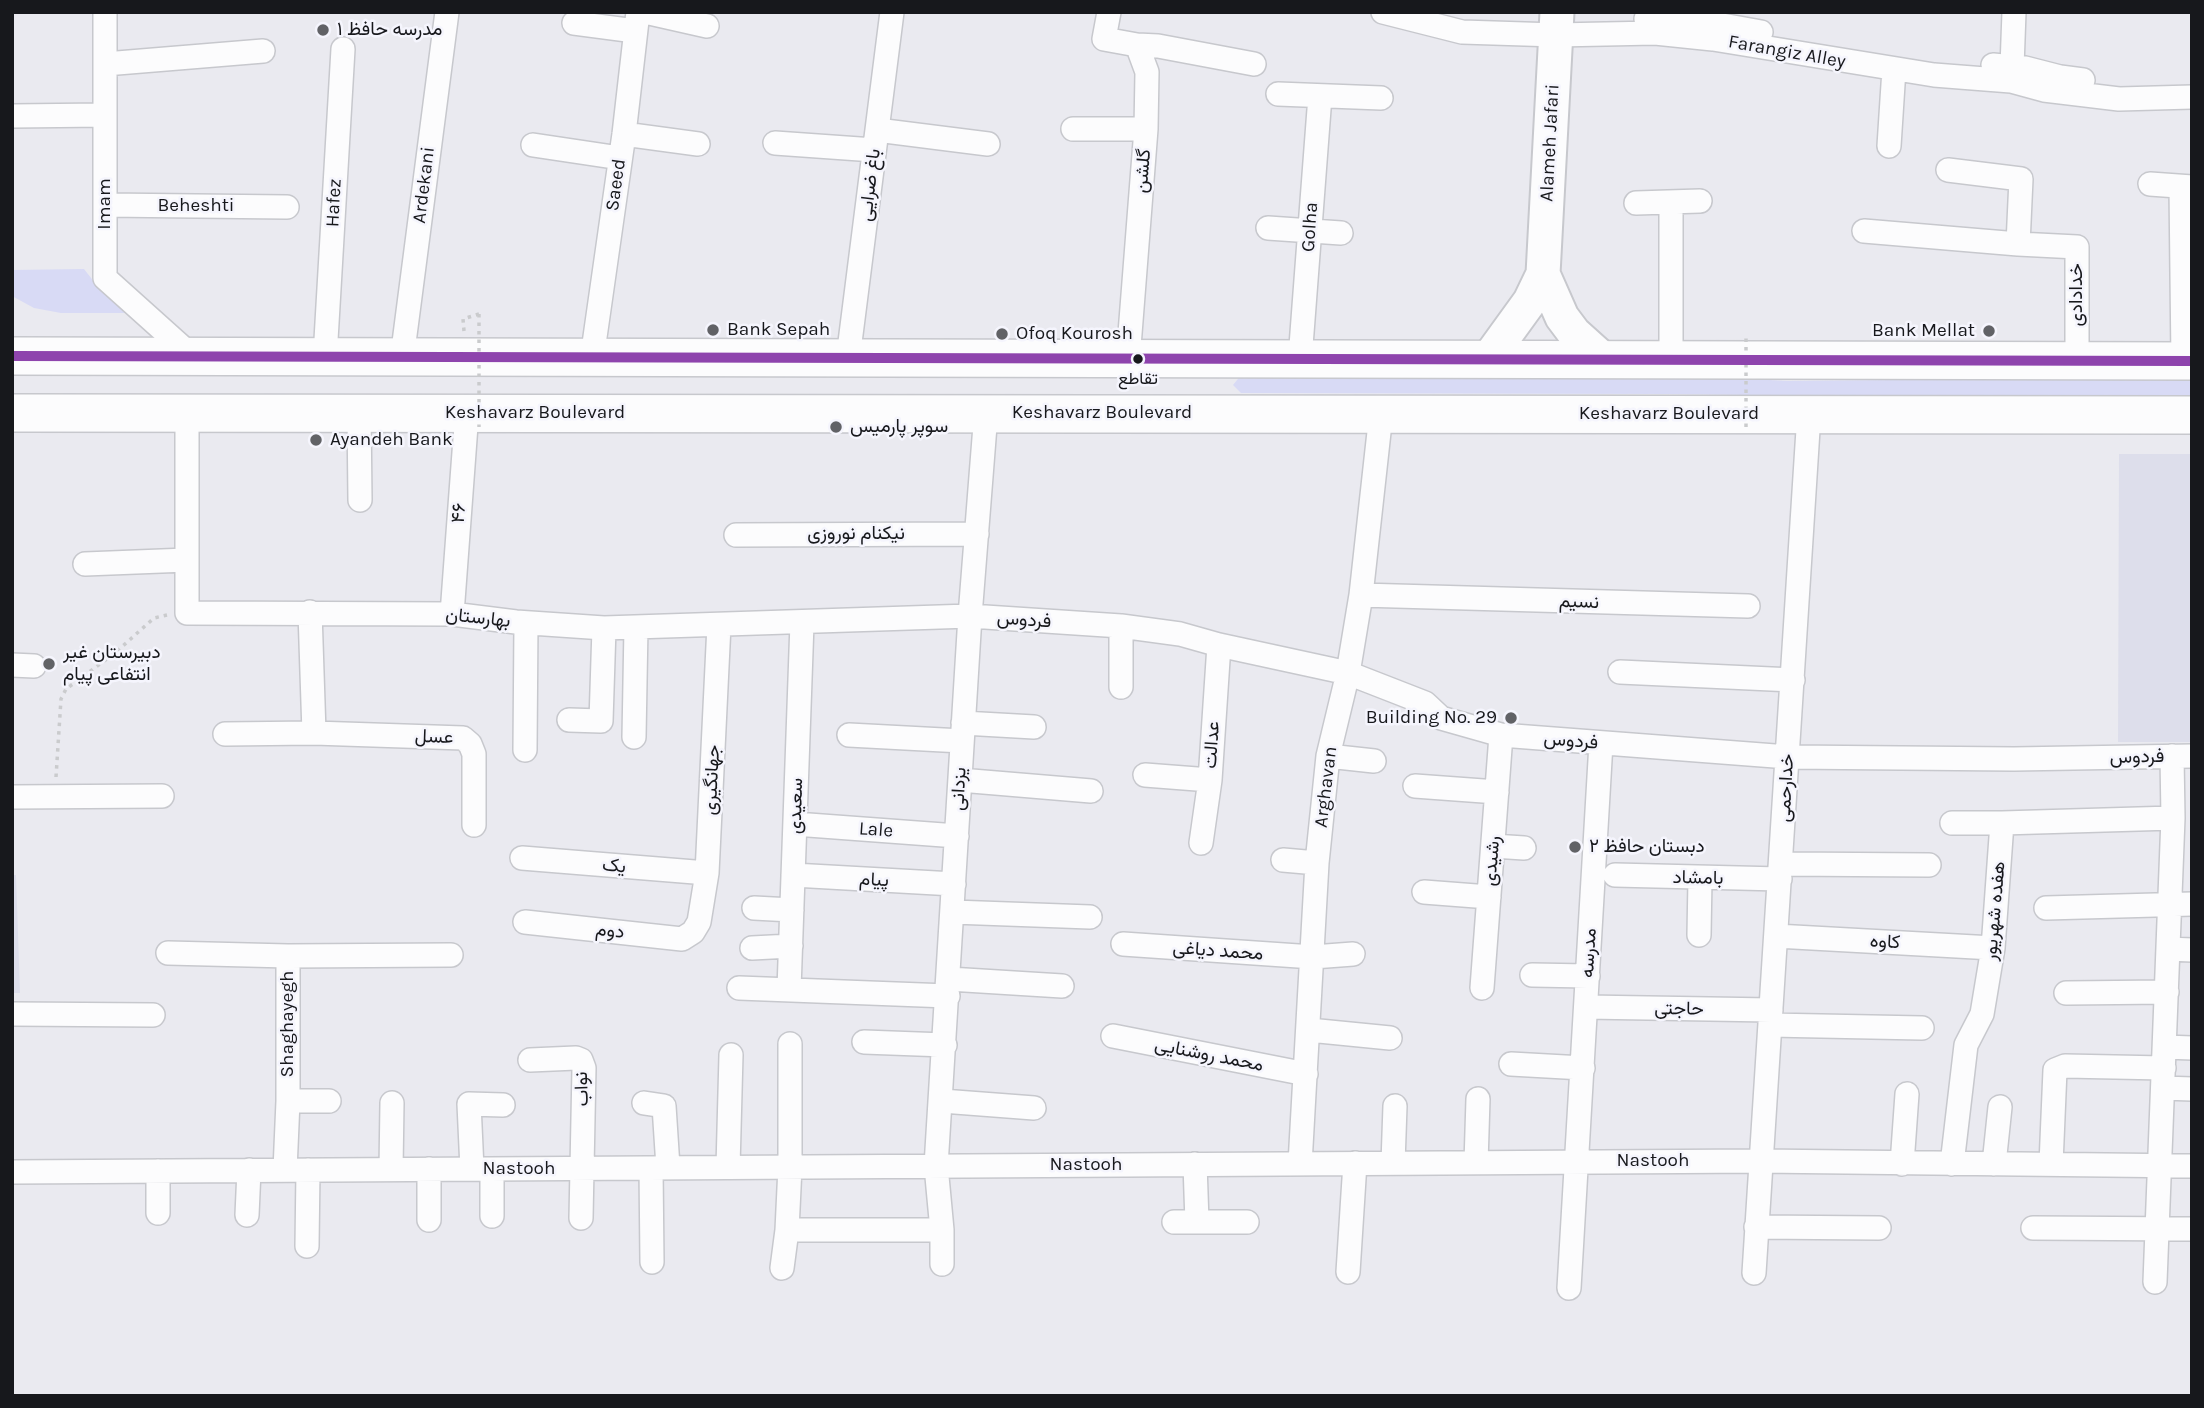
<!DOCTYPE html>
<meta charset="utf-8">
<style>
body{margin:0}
#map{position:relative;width:2204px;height:1408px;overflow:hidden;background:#eaeaf0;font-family:Karla,sans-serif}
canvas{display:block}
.frame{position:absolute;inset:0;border:14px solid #17181c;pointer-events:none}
</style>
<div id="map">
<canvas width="2204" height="1408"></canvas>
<div class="frame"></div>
</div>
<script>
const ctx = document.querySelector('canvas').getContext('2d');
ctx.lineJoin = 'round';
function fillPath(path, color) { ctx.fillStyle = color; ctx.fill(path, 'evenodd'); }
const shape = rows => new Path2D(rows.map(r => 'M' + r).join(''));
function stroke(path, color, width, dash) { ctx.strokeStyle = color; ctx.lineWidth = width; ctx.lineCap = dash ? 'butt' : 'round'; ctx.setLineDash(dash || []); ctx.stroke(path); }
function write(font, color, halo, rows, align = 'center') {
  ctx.font = font + ' Karla,Vazirmatn,sans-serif'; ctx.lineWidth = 5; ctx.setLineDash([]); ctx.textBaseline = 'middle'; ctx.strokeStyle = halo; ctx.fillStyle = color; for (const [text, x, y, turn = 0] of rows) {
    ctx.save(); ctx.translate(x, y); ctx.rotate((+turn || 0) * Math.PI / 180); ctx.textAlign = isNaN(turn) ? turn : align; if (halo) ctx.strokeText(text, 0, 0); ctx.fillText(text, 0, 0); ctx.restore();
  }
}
fillPath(shape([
 [2119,454,2192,454,2192,742,2118,742],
 [12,875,16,875,20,993,12,993]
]), '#dddeeb');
fillPath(shape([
 [84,269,102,292,125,313,61,313,34,308,12,296,12,270],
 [1242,374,1699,376,1787,381,2192,377,2192,401,1666,394,1241,393,1233,385]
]), '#d8daf5');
const minor = shape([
 [105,12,105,278,193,357],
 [645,12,707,26],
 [1109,12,1104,39,1137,45,1147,72,1146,129,1128,359],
 [1383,12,1462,32,1556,35,1655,33,1713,39,1934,75,2011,81,2044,90,2119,99,2192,97],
 [1646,19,1689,19,1761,32],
 [574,23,635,31],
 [1137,45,1158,46,1254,64],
 [105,64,263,51],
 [1993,65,2025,68,2060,77,2083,80],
 [2012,67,2014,12],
 [1278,94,1381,98],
 [12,116,105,115],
 [1073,129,1146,129],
 [877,130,988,144],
 [624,134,698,144],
 [775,143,874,150],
 [533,145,620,158],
 [1889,146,1894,69],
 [1948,170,2021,179,2018,244,2077,247,2077,360],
 [2150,184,2192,187],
 [2181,187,2183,361],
 [1636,203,1700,201],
 [105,205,287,207],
 [1268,228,1341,233],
 [1864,231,2018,244],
 [325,357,343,49],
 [402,358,447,12],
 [592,358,624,134,638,12],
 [848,358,892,12],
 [1300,359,1320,96],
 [1671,360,1671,202],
 [187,412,187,613,452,614,516,622,604,628,970,616,1121,626,1180,634,1219,645,1348,673,1425,703,1441,718,1501,735,1788,757,2014,759,2192,756],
 [359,413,360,500],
 [736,535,977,534],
 [85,564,187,560],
 [1361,595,1748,606],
 [310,612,314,733],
 [452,614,467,412],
 [1121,626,1121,687],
 [12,665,34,666],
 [1620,672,1793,680],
 [569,720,601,721,604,628],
 [963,723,1034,727],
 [225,734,314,733,463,738,470,744,474,754,474,825],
 [849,735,962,741],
 [634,737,636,627],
 [525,750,526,623],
 [1328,756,1374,761],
 [1145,775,1210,780,1219,645],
 [960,780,1091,791],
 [1415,786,1497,792],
 [12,797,162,796],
 [1952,823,2002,823],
 [795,824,957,836],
 [1201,843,1210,780],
 [1493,846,1524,848],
 [522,858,707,873],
 [1283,860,1317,863],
 [1782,864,1929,865],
 [793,875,954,884],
 [1615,875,1780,879],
 [1424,892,1489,897],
 [754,908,792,910],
 [2046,908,2192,904],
 [953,912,1090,917],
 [525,922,682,939,693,932,699,922,707,873,719,625],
 [1699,935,1700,879],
 [1776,936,1993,948],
 [1123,944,1313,957,1353,954],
 [752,948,791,946],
 [2168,949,2192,950],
 [168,953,288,956,288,1101,285,1170],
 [288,956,451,955],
 [1532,975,1588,976],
 [949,979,1062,986],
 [739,988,948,996],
 [1482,988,1501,735],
 [789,989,802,623],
 [2066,993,2167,992],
 [1586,1007,1771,1010],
 [12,1014,153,1015],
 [1770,1025,1922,1028],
 [1309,1030,1390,1038],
 [1113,1036,1306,1074],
 [864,1042,945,1045],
 [2165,1047,2192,1048],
 [530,1060,576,1058,581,1060,584,1068,581,1218],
 [1511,1064,1583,1068],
 [2163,1088,2192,1089],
 [288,1101,329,1101],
 [942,1101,1034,1108],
 [644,1103,664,1106,668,1167],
 [1393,1163,1395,1106],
 [1476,1163,1478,1099],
 [1195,1164,1197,1222],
 [1300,1164,1317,863,1328,756,1348,673,1361,595,1381,414],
 [1902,1164,1907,1094],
 [1952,1164,1966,1045,1982,1014,1993,948,2002,823,2173,818],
 [1994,1164,2000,1107],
 [2051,1164,2055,1070,2065,1066,2164,1068],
 [728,1167,731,1055],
 [651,1168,652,1262],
 [391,1169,392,1103],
 [429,1169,429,1220],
 [472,1169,469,1104,503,1105],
 [492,1169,492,1216],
 [158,1171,158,1213],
 [12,1172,1760,1161,2192,1166],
 [247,1215,249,1170],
 [1174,1222,1247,1222],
 [1756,1227,1879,1228],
 [2033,1228,2192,1229],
 [787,1230,942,1230],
 [307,1246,308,1170],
 [942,1264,942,1230,936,1166,970,616,986,413],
 [782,1268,787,1230,790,1167,790,1044],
 [1348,1272,1355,1163],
 [1754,1273,1809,414],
 [2155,1282,2173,818,2172,756],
 [1569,1288,1601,743]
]);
const secondary = shape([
 [1557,12,1543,274,1562,317,1574,333,1604,360],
 [1488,359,1530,301,1543,274]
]);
const primary = shape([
 [12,356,2192,361],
 [12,413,2192,415]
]);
stroke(minor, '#c7c8cd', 26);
stroke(secondary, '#c7c8cd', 37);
stroke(primary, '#c7c8cd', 40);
stroke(shape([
 [464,331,463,319,479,314],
 [56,777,61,699,66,689,115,653,154,618,167,615]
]), '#cacbcd', 3.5, [3.5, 5]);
stroke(minor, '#fcfcfd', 23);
stroke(secondary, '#fcfcfd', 33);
stroke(primary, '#fcfcfd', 37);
stroke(shape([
 [479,314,479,427],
 [1746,427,1746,335]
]), '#cacbcd', 3.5, [3.5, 5]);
stroke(shape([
 [12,356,2192,361]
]), '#8e44ad', 10);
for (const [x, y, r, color] of [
 [323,30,7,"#616266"],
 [713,330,7,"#616266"],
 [1989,331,7,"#616266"],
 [1002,334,7,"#616266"],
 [1138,359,6,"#17181c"],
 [836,427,7,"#616266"],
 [316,440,7,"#616266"],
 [49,664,7,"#616266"],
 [1511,718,7,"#616266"],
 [1575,847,7,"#616266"]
]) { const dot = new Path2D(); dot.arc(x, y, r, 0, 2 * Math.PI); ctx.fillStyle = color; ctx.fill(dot); stroke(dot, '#f5f5fd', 2.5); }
write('17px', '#17181c', '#f5f5fd', [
 ["تقاطع",1138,379]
]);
write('19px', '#17181c', '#f5f5fd', [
 ["مدرسه حافظ ۱",337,30],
 ["Bank Sepah",727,330],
 ["Bank Mellat",1975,331,"right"],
 ["Ofoq Kourosh",1016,334],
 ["سوپر پارمیس",850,427],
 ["Ayandeh Bank",330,440],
 ["دبیرستان غیر",63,653],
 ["انتفاعی پیام",63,675],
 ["Building No. 29",1497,718,"right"],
 ["دبستان حافظ ۲",1589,847]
], 'left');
write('19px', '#17181c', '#f5f5fd', [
 ["Farangiz Alley",1787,52,10],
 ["Alameh Jafari",1550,143,-87],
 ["گلشن",1143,171,-85],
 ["Ardekani",424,185,-83],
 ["Saeed",616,185,-82],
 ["باغ ضرایی",870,185,-83],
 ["Hafez",334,203,-87],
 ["Imam",105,204,-90],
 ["Beheshti",196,206],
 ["Golha",1310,227,-86],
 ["خدادادی",2077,295,-90],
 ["Keshavarz Boulevard",535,413],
 ["Keshavarz Boulevard",1102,413],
 ["Keshavarz Boulevard",1669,414],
 ["۴۶",459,513,-86],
 ["نیکنام نوروزی",856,534],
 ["نسیم",1579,602,2],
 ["بهارستان",478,618,6],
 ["فردوس",1024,620,4],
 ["عسل",434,737,2],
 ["فردوس",1571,741,5],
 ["عدالت",1212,745,-86],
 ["فردوس",2137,757,-1],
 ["جهانگیری",712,780,-87],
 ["Arghavan",1326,787,-83],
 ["خدارحمی",1786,788,-87],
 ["یزدانی",959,789,-87],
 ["سعیدی",796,806,-88],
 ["Lale",876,830,4],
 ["رشیدی",1492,861,-85],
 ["یک",614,866,5],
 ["بامشاد",1698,878,1],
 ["پیام",874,880,3],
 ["هفده شهریور",1995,911,-85],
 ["دوم",610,931,6],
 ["کاوه",1885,942,3],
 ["محمد دیاغی",1218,951,4],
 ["مدرسه",1589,953,-87],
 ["حاجتی",1679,1009,1],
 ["Shaghayegh",288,1024,-90],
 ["محمد روشنایی",1209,1055,11],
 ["نواب",582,1089,-92],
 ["Nastooh",1653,1161],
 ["Nastooh",1086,1165],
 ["Nastooh",519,1169]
]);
</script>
